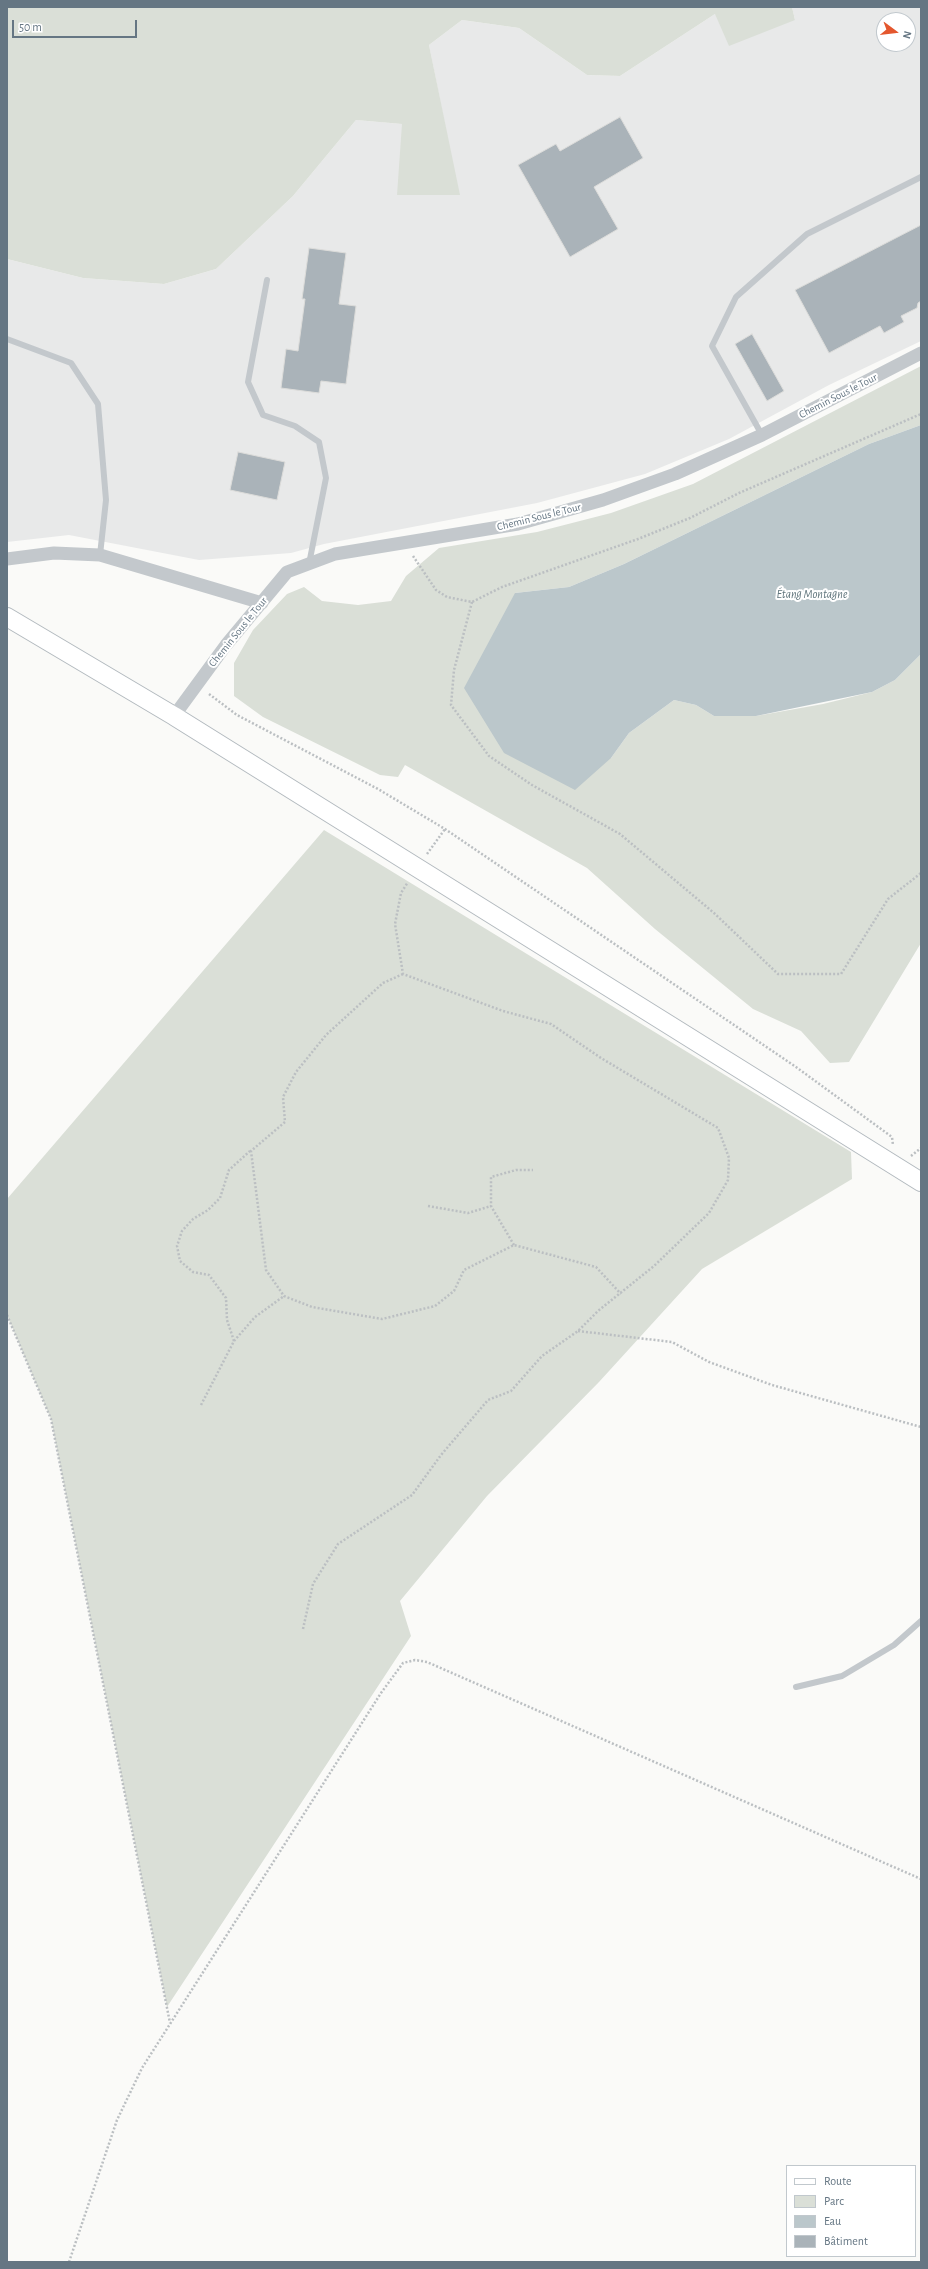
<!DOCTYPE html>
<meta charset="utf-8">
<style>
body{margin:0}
#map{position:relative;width:928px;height:2269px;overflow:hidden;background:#fafaf8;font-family:"Alegreya Sans",sans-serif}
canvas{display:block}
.frame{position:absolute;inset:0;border:8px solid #657683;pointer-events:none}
.legend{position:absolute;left:786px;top:2165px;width:130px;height:92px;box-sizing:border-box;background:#fff;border:1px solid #c1c8cd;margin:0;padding:5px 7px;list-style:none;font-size:12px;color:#657683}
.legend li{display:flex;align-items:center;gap:8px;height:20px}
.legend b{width:20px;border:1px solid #c1c8cd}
.north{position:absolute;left:876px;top:12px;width:40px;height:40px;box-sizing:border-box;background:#fff;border:1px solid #c1c8cd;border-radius:50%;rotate:105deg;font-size:11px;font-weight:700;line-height:16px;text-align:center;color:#657683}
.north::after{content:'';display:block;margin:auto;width:14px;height:18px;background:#e4572e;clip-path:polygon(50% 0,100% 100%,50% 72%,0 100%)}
.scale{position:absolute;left:12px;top:20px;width:125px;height:18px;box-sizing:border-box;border:2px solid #657683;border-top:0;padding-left:5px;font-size:12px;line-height:14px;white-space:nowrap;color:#657683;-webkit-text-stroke:3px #fff;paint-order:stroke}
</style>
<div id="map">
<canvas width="928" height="2269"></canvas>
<div class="frame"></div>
<ul class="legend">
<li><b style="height:5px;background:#fff"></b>Route</li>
<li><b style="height:11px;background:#dadfd7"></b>Parc</li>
<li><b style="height:11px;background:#bbc7cb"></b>Eau</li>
<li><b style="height:11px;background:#aab3b9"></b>Bâtiment</li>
</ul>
<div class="north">N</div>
<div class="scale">50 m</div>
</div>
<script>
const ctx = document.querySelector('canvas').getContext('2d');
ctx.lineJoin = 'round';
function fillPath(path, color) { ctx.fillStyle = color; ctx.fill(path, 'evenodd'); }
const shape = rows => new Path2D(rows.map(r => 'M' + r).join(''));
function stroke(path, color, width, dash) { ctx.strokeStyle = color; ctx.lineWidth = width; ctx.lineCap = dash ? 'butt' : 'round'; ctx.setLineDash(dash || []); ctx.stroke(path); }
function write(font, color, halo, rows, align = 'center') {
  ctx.font = font + ' "Alegreya Sans",sans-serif'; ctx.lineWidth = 4; ctx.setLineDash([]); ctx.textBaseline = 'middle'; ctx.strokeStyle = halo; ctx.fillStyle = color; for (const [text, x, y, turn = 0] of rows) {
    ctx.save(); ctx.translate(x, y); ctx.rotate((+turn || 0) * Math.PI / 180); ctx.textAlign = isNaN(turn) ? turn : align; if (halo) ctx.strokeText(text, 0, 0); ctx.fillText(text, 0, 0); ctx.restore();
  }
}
fillPath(shape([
 [792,7,921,7,921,341,829,385,729,439,645,474,537,503,324,544,291,553,199,560,69,535,7,542,7,259,83,278,164,284,216,269,293,196,356,120,402,124,459,195,429,45,462,20,519,28,587,75,620,76,715,14,795,20],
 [884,20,908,20,908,44,884,44]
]), '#e8e9e9');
fillPath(shape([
 [7,7,792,7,795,20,729,46,715,14,620,76,587,75,519,28,462,20,429,45,460,195,397,195,402,124,356,120,293,196,216,269,164,284,83,278,7,259],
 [921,366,921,425,869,444,624,564,569,587,515,593,611,758,629,733,674,700,696,705,714,716,756,716,823,704,872,692,895,680,921,654,921,943,849,1062,830,1063,801,1031,753,1009,655,929,587,868,405,765,398,777,380,775,263,717,234,696,234,663,253,630,287,594,304,587,322,601,358,605,391,601,406,576,439,548,537,532,611,513,693,484],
 [324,830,851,1152,852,1179,702,1269,599,1382,487,1496,400,1601,411,1636,167,2007,51,1419,7,1315,7,1199]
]), '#dadfd7');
fillPath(shape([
 [921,425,921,654,895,680,872,692,756,716,714,716,696,705,674,700,629,733,611,758,575,790,504,753,464,688,515,593,569,587,624,564,869,444]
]), '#bbc7cb');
const building = shape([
 [620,117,643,158,594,187,618,229,570,257,518,165,556,144,560,151,620,117],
 [921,225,921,301,918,303,917,308,901,316,904,322,884,333,880,326,829,353,795,290,921,225],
 [309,248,346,253,339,304,356,306,346,384,321,381,319,393,281,388,286,349,298,351,305,299,302,299,309,248],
 [752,334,784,391,767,401,735,344,752,334],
 [238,452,285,462,277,500,230,490,238,452]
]);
fillPath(building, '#aab3b9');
stroke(building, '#dcdcda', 1);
const secondary = shape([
 [7,617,174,716,921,1182]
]);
stroke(secondary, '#b3babf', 20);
stroke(shape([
 [413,556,436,590,447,597,472,602,502,587,638,539,690,518,739,493,921,414],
 [472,602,454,670,451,705,489,756,532,785,620,834,714,913,778,974,841,974,888,899,921,873],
 [209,694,237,715,378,789,445,829,796,1067,892,1137,893,1145],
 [427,854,445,829],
 [403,974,383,983,326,1035,296,1072,283,1097,285,1122,251,1151,266,1270,284,1296,312,1307,382,1319,435,1306,454,1291,464,1270,514,1245,596,1267,621,1294],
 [911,1156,921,1148],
 [428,1206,468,1213,491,1206],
 [514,1245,491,1206,491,1177,516,1170,533,1170],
 [7,1315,51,1419,170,2023],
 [578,1331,672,1342,709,1362,772,1385,921,1427],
 [234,1341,227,1320,226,1298,209,1275,193,1272,180,1261,177,1246,182,1231,193,1219,208,1210,220,1198,229,1170,250,1151],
 [201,1405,234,1341,255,1317,284,1296],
 [303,1629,313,1584,338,1544,412,1495,441,1455,488,1400,511,1391,542,1356,578,1331,598,1311,654,1266,709,1213,728,1180,729,1158,718,1128,601,1058,551,1024,503,1011,403,974,395,924,401,893,408,882],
 [69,2262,117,2120,142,2068,381,1693,403,1663,415,1660,427,1662,921,1879]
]), '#bbbfc2', 2.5, [2, 2]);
stroke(shape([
 [267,280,248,382,263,415,295,426,319,442,326,478,309,564],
 [7,339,71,363,98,404,106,500,100,555],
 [762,435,712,346,736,297,807,234,921,177],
 [796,1687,842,1676,894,1645,921,1621]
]), '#c3c8cc', 6);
stroke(shape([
 [7,559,54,553,100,555,262,603],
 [174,716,226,645,287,572,335,554,518,524,603,500,675,474,762,435,921,353]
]), '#c3c8cc', 13);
stroke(secondary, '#fff', 18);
write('11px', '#657683', '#fff', [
 ["Chemin Sous le Tour",838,396,-27],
 ["Chemin Sous le Tour",539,517,-14],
 ["Chemin Sous le Tour",238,632,-51]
]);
write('italic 12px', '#60757c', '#fff', [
 ["Étang Montagne",812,594]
]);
</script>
